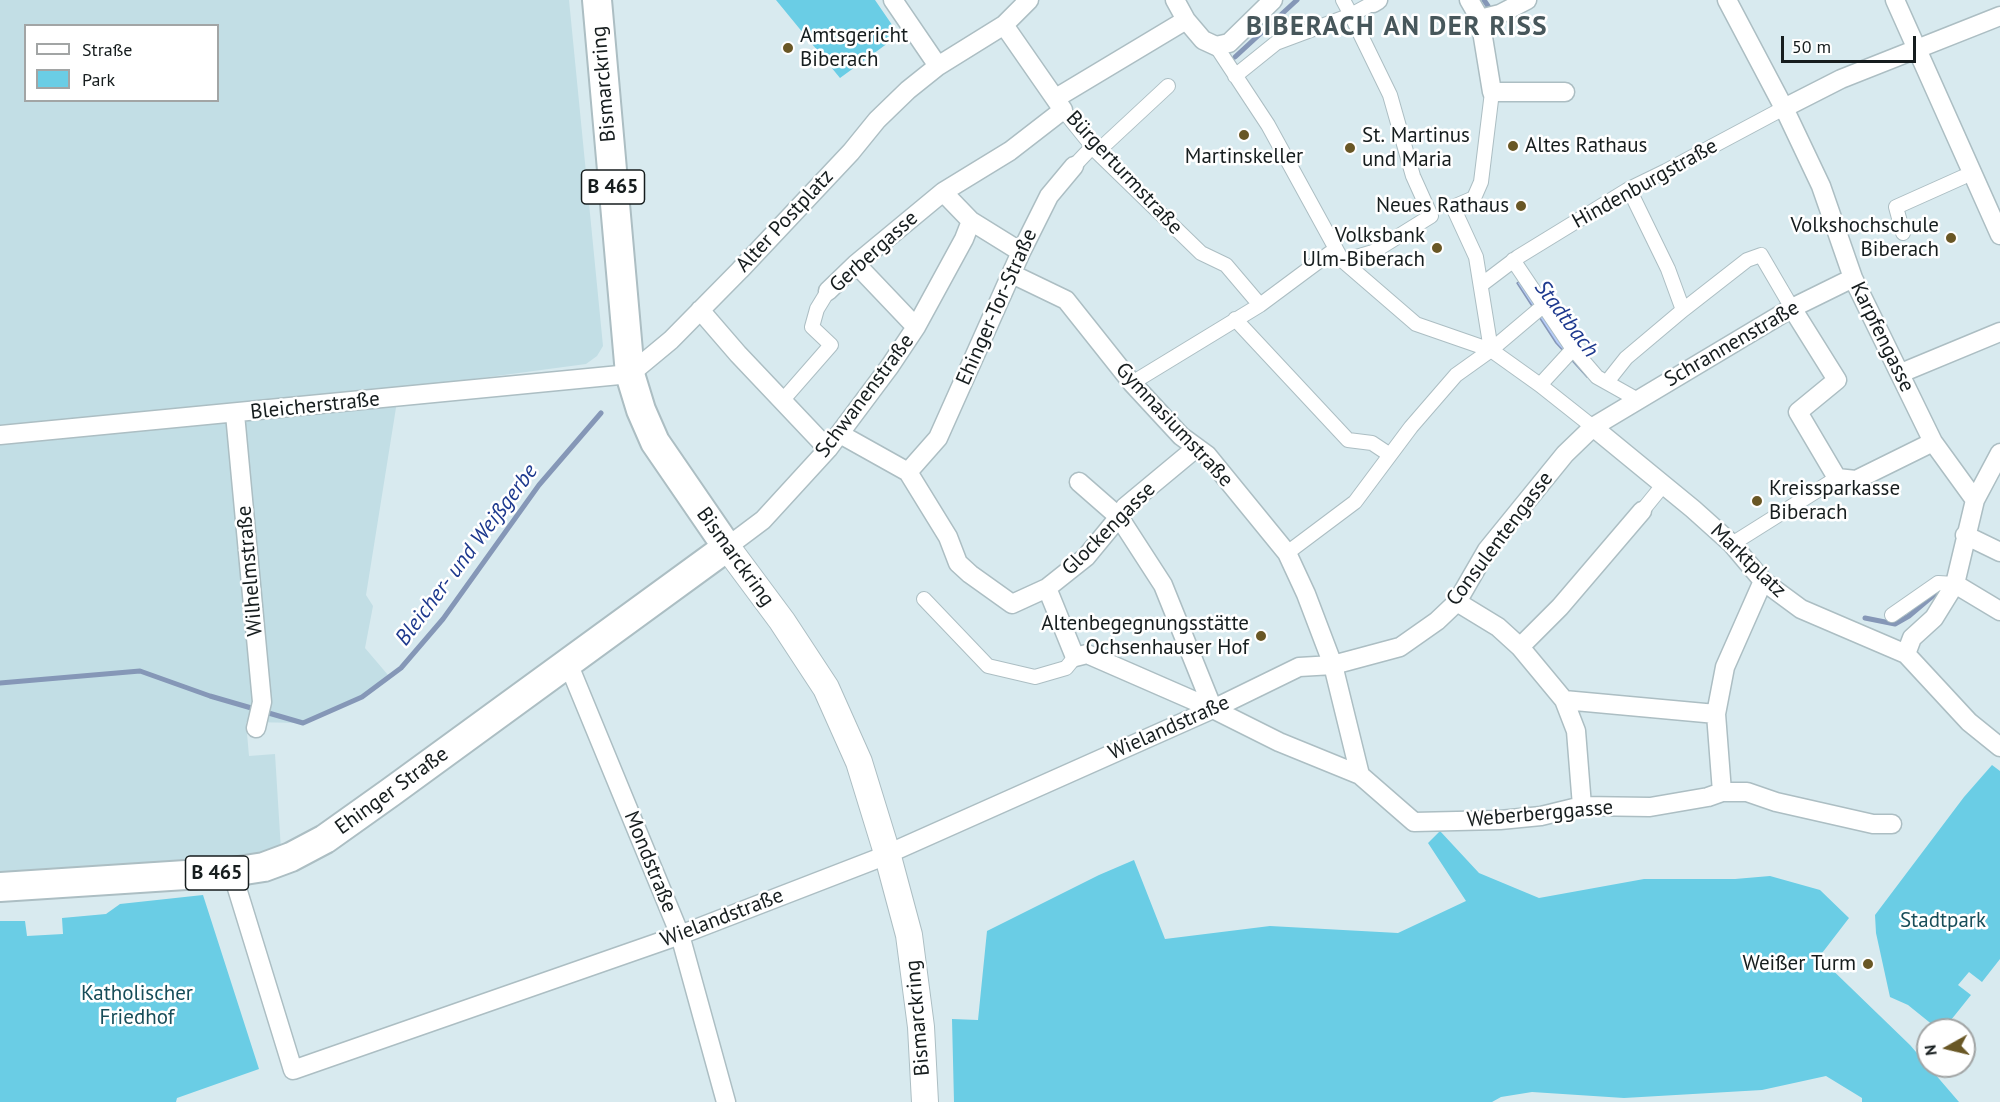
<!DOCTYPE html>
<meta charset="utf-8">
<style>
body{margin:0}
#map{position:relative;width:2000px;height:1102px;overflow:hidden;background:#d8eaef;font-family:"PT Sans",sans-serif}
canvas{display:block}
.legend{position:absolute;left:24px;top:24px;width:195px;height:78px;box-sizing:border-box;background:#fff;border:2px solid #a2a5a5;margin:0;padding:8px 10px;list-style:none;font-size:18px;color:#161d1e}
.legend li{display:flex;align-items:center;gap:12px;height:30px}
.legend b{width:30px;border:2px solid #a2a5a5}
.north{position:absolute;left:1916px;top:1018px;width:60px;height:60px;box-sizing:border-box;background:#fff;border:2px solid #a2a5a5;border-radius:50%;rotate:262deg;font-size:16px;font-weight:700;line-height:24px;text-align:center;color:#161d1e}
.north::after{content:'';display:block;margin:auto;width:21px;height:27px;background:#695725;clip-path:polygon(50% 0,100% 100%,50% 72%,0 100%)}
.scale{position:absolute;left:1781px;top:36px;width:135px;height:27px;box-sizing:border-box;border:3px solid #161d1e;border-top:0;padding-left:8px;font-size:18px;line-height:21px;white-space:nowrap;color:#161d1e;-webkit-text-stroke:4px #fff;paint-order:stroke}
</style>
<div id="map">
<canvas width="2000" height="1102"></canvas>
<ul class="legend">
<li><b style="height:8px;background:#fff"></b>Straße</li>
<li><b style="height:16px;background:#6acde5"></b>Park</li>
</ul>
<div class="north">N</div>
<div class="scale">50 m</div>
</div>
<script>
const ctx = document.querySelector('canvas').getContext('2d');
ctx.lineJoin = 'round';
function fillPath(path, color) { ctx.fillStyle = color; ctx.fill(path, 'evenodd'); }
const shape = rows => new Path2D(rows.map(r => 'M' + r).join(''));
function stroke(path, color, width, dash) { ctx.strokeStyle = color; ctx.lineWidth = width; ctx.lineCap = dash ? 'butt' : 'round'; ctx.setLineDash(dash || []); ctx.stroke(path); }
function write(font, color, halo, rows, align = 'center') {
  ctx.font = font + ' "PT Sans",sans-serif'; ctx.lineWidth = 5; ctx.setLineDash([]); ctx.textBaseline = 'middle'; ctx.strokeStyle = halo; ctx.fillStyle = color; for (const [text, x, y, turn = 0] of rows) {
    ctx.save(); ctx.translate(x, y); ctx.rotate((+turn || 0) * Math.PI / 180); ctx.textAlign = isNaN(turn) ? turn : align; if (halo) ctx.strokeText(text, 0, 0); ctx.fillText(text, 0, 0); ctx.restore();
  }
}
fillPath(shape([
 [0,0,569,0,603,346,597,356,586,364,399,389,366,595,373,606,365,648,388,675,362,697,303,723,246,722,249,756,275,754,281,850,205,860,0,872],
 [26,26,218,26,218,100,26,100]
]), '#c2dee5');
fillPath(shape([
 [776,0,875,0,899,35,840,78],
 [1992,765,2000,771,2000,959,1982,982,1969,972,1958,985,1971,995,1943,1030,1939,1030,1908,1005,1890,997,1876,933,1875,915,1964,797],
 [1440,831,1479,873,1539,898,1644,879,1735,879,1770,876,1820,890,1849,918,1819,957,1910,1045,1959,1102,1862,1102,1862,1098,1826,1076,1762,1090,1624,1098,1532,1092,1501,1097,1492,1102,954,1102,952,1019,978,1020,987,931,1099,875,1134,860,1165,939,1270,926,1398,933,1466,901,1428,843],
 [203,895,259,1069,177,1098,176,1102,0,1102,0,921,25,921,27,936,63,934,62,918,106,914,120,904]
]), '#6acde5');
const water = shape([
 [1520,281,1590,374,1587,377,1556,343,1517,283,1520,281]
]);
fillPath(water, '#b5cbf9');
stroke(water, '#8597b7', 1.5);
stroke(shape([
 [1484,0,1488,6],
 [1235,57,1297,0],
 [1865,618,1895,624,1909,616,1935,594],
 [0,683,140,671,210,696,303,723,362,697,401,668,443,619,539,485,601,413]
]), '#8597b7', 5);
const pedestrian = shape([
 [1343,0,1351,15,1373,3],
 [1216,46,1268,125,1342,260],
 [1235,76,1276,43,1351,15,1390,95,1413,176,1431,216,1373,252,1343,261],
 [1063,110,1097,152,1201,253,1226,265,1260,305],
 [1097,152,1168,86],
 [1074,166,1093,146],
 [1629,189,1668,269,1683,310],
 [1903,233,1896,207,1963,177],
 [1513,260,1573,349,1597,377,1638,400],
 [1481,285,1518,257,1629,189,1666,171,1784,108],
 [1235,319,1348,440,1372,443,1390,455],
 [1491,350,1476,257,1453,207,1474,198,1481,182,1492,92],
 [1607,382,1626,358,1683,310,1747,260,1761,255,1792,308],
 [1132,383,1260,305,1330,253,1343,261,1416,324,1491,350,1540,385,1593,427],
 [1540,385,1573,349],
 [782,401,831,345,812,327,817,309,828,291],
 [1642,511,1664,484],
 [1732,544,1837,478],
 [1287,553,1355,502,1411,427,1456,375,1491,350,1543,306],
 [924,599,988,666,1035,677,1066,668,1075,657],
 [1892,615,1938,583,1955,584]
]);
const minor = shape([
 [893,0,938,66],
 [1175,0,1186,20,1203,40,1216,46,1229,43,1273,0],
 [1469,0,1480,19,1492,92,1565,92],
 [1727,0,1784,108,1821,186,1853,278,1933,442,1975,500],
 [1895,0,2000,235],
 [1373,3,1378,0],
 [1480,19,1500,14,1527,0],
 [1004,25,1063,110,1010,151,943,192,971,221,1021,252],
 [1056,98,1186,20],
 [1784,108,1841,79,2000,16],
 [856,264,916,327],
 [1012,274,1066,300,1132,383,1181,436,1207,455,1287,553,1306,594,1333,665,1360,775],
 [828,291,856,264,943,192],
 [1792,308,1837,380,1798,412,1837,478,1856,480,1933,442],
 [700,310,738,354,828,449],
 [1901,373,2000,332],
 [235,414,262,702,256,728],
 [1593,427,1693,509,1732,544,1763,581,1801,609,1906,654,1969,722,2000,747],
 [840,434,908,472,948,537,958,563,970,574,1012,604,1047,588,1086,557,1119,517,1125,507,1196,448],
 [0,435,630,374,671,340,740,270,851,152,877,120,908,90,938,66,1004,25,1029,0],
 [908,472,938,438,1021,252,1049,196,1074,166],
 [1079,482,1119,517,1163,585,1213,709],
 [1965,535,2000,552],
 [727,547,763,520,828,449,890,366,916,327,964,239,971,221],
 [1955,584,2000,611],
 [1047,588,1075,657,1087,654,1213,709,1279,742,1360,775,1414,822,1500,820,1541,816,1582,806,1650,807,1708,797,1722,792,1747,792,1776,802,1873,824,1892,824],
 [1457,602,1498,627,1520,647,1564,700,1576,731,1582,806],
 [1520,647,1560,607,1642,511],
 [1906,654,1912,638,1934,618,1955,584,1975,500,2000,453],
 [568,663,680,935,726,1102],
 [1564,700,1716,714],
 [1722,792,1716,714,1725,667,1763,581],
 [232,872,293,1070,680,935,874,860,1213,709,1299,667,1333,665,1400,647,1437,621,1457,602,1487,550,1565,454,1593,427,1792,308,1853,278]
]);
const secondary = shape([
 [727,547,782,621,826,688,859,762,887,853,909,935,921,1027,925,1102]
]);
const primary = shape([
 [0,887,232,872,264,867,291,857,325,839,391,792,727,547,655,442,641,410,630,374,597,0]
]);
stroke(pedestrian, '#acbec3', 16);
stroke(minor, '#acbec3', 21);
stroke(secondary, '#acbec3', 28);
stroke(primary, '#acbec3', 32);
stroke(pedestrian, '#fff', 14);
stroke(minor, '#fff', 18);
stroke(secondary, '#fff', 26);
stroke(primary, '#fff', 28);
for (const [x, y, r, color] of [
 [788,48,6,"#695725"],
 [1244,135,6,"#695725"],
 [1513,146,6,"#695725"],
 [1350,148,6,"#695725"],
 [1521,206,6,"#695725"],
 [1951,238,6,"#695725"],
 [1437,248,6,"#695725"],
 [1757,501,6,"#695725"],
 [1261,636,6,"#695725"],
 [1868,964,6,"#695725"]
]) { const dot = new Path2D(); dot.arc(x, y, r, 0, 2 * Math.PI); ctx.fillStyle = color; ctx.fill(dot); stroke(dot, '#fff', 2); }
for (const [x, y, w] of [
 [613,187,63],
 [217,873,63]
]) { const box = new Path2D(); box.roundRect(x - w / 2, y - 17, w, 34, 4.5); ctx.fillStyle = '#fff'; ctx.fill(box); stroke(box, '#161d1e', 1.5); }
write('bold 20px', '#161d1e', null, [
 ["B 465",613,187],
 ["B 465",217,873]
]);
write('21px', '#161d1e', '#fff', [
 ["Amtsgericht",800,36,"left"],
 ["Biberach",800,60,"left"],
 ["St. Martinus",1362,136,"left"],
 ["und Maria",1362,160,"left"],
 ["Altes Rathaus",1525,146,"left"],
 ["Martinskeller",1244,157,"center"],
 ["Neues Rathaus",1509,206],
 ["Volkshochschule",1939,226],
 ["Biberach",1939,250],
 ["Volksbank",1425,236],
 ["Ulm-Biberach",1425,260],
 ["Kreissparkasse",1769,489,"left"],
 ["Biberach",1769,513,"left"],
 ["Altenbegegnungsstätte",1249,624],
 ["Ochsenhauser Hof",1249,648],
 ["Weißer Turm",1856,964]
], 'right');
write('21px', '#161d1e', '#fff', [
 ["Bismarckring",604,84,-95],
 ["Bürgerturmstraße",1124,173,47],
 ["Hindenburgstraße",1645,184,-29],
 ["Alter Postplatz",785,221,-47],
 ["Gerbergasse",874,252,-42],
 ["Ehinger-Tor-Straße",997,307,-66],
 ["Karpfengasse",1882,337,64],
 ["Schrannenstraße",1732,344,-30],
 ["Schwanenstraße",865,396,-53],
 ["Bleicherstraße",315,406,-6],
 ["Gymnasiumstraße",1174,425,47],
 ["Glockengasse",1109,529,-45],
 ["Consulentengasse",1500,539,-53],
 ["Bismarckring",735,557,54],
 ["Marktplatz",1748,561,44],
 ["Wilhelmstraße",250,571,-95],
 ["Wielandstraße",1169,728,-24],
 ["Ehinger Straße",392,791,-36],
 ["Weberberggasse",1540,814,-5],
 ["Mondstraße",650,862,68],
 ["Wielandstraße",722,918,-21],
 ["Bismarckring",918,1018,-95]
]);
write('21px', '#174d59', '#fff', [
 ["Stadtpark",1943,921],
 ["Katholischer",137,994],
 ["Friedhof",137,1018]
]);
write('italic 22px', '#1d398e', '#fff', [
 ["Stadtbach",1566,319,53],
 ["Bleicher- und Weißgerbe",467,555,-53]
]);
ctx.letterSpacing = '1.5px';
write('bold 27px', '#47575b', '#fff', [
 ["BIBERACH AN DER RISS",1397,27]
]);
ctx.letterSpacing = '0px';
</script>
